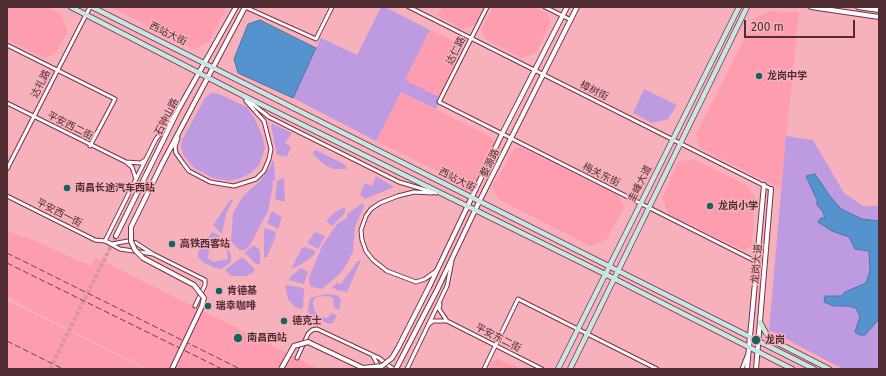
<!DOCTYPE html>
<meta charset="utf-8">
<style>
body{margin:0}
#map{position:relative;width:886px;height:376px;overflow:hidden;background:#f7b1bd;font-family:"Fira Sans",sans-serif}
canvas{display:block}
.frame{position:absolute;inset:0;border:8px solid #502d33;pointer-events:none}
.scale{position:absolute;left:744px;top:20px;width:111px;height:18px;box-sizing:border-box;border:2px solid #502d33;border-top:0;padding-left:5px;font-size:12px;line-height:14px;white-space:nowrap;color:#502d33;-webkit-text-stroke:3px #f7b1bd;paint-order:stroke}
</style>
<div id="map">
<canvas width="886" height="376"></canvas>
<div class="frame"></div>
<div class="scale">200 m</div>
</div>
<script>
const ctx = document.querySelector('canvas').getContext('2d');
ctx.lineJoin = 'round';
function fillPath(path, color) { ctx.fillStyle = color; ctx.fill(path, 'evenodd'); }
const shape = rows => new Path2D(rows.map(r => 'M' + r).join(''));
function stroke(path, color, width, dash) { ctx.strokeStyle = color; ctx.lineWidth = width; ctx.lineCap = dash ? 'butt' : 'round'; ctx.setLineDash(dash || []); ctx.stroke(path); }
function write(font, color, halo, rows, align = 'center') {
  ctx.font = font + ' "Fira Sans","Noto Sans SC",sans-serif'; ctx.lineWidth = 3; ctx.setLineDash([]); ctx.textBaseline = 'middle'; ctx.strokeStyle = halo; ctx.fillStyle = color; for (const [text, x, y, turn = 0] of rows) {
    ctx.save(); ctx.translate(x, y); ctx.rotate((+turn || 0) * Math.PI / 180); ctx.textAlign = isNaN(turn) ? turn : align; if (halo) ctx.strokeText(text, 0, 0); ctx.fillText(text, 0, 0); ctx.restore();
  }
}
fillPath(shape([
 [7,7,46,7,61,14,68,32,55,54,44,58,7,40],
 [110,7,225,7,226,9,208,43,194,49],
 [442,7,484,7,475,25,463,30,437,15],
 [493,7,534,7,547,13,551,21,536,53,522,58,487,40,481,29],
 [769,11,799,12,781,189,700,148,696,134,755,18],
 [430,30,460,44,463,55,441,98,405,80],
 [401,92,493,138,495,148,481,180,466,185,376,141],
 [521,147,619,196,624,208,606,240,590,246,499,200,492,187,514,149],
 [693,159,747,185,755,198,752,247,743,250,668,214,662,198,678,162],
 [7,231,28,238,91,266,95,257,319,369,149,369,27,308,7,296],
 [7,301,25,309,146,369,7,369],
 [498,359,522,369,489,369,492,362]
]), '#fd9daf');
fillPath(shape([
 [381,7,385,7,430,30,405,80,441,98,436,109,401,92,376,141,293,98,321,38,357,55],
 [644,89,677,105,668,119,652,123,633,113],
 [211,93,219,94,247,107,254,117,263,138,265,149,259,165,251,173,241,178,229,181,213,178,194,168,184,156,181,147,182,140,205,98],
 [273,124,292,133,285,143,291,147,287,157,277,155,271,125],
 [786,136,813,140,844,193,863,206,879,206,879,369,843,369,769,330],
 [316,150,344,164,347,169,333,169,325,165,313,154,314,151],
 [272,161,274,161,275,180,272,182,273,185,268,211,249,247,245,250,240,250,231,241,233,213,243,196,260,181,270,167],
 [376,176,394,187,365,199,360,194,365,183,372,186],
 [284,178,285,201,281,201,275,199,277,181],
 [231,199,233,200,226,214,222,234,213,225],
 [363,203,364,206,355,226,353,251,348,262,341,273,322,289,312,287,310,285,309,278,322,246,337,224,347,218,347,214],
 [345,207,345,213,332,226,326,221,335,212],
 [272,211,282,217,278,229,267,223],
 [266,228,275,232,276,235,267,257,264,258,264,229],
 [212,232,220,236,212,242,207,258,214,262,228,259,226,246,220,241,223,239,231,255,231,262,221,269,215,268,203,262,198,257,198,252],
 [315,232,325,236,318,249,307,243],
 [253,245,260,250,260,263,257,265,245,253],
 [305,247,315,251,315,254,302,264,291,269,302,248],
 [242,257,255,269,253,273,246,276,231,276,225,270],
 [361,260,347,292,337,290,332,287,337,283,341,284,358,261],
 [301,268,308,272,304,284,289,280,290,277],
 [285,285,304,288,303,308,300,309,295,307,288,299],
 [325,294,337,295,341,299,339,310,334,308,333,298,328,296,316,297,313,301,313,305,315,311,320,317,328,318,331,313,337,315,333,323,329,324,318,319,309,314,308,311,310,298]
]), '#be9ae0');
const water = shape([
 [260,20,316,48,293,98,238,73,234,59,248,24,260,20],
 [815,174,829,195,841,209,862,219,879,221,879,319,865,335,859,335,855,332,860,317,856,308,848,306,834,306,824,302,825,296,841,296,845,292,866,283,870,271,869,251,855,249,849,237,832,231,818,222,821,218,825,218,823,212,817,205,817,200,806,176,815,174]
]);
fillPath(water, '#5493cd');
stroke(water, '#53749f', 1);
stroke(shape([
 [50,369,116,236]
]), '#d697a1', 4, [4, 2]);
const minor = shape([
 [245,7,316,39,332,7],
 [409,7,771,189],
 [487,7,439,102,757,262],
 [545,7,571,20],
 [7,45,115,99,90,146],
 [244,97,269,117,399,182,436,193],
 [7,103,126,162],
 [178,138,175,147,176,153,183,163,189,171,210,182,234,186,256,179,264,171,269,159,271,149,264,121,246,101],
 [7,169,90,7],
 [136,179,132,167,126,162,141,163,145,160],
 [432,193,414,192,398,196,380,203,371,209,366,216,361,230,362,240,366,251,373,260,387,271,416,282,425,279,436,271],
 [7,196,95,240,105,241,156,139,174,116],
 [153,254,120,249,105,241,112,244,128,241,136,243,153,254,205,280,205,285,195,306],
 [447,321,542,369],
 [428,325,433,321,447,321,439,309,440,304],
 [373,356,380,369],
 [297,358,308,334,312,330,317,329,379,358,393,369],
 [407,369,447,286,452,261],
 [484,369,518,299,657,369],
 [742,369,747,356]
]);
const tertiary = shape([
 [811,7,879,17],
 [858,7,879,10],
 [162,164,245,7],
 [116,236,178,110,236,7],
 [430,285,502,134,567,7],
 [396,369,438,288,479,202,577,7],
 [747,369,764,185],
 [756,369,771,189]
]);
const secondary = shape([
 [71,7,240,94,613,278,792,369],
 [92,7,814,369],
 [760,322,766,333,774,341,829,369],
 [558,369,739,7],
 [570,369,747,7]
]);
stroke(minor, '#7b3042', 5);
stroke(tertiary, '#7b3042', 6);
stroke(secondary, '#7b3042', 6);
stroke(minor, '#fff', 3);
stroke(tertiary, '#fff', 4);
stroke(secondary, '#c6e6e4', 4.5);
stroke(shape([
 [7,253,240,369],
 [7,263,222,369],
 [7,341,63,369]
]), '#694147', 1, [6, 3]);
const tertiaryBridge = shape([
 [162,164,131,227,131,241,135,250,143,258,194,285,204,298,202,306,172,369],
 [281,369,294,346,308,342,363,368,382,366,392,358,398,348,430,285]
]);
stroke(tertiaryBridge, '#7b3042', 6, []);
stroke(tertiaryBridge, '#fff', 4);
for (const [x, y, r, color] of [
 [759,76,4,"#16635e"],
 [67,188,4,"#16635e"],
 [710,206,4,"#16635e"],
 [172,244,4,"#16635e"],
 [219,291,4,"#16635e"],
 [208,306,4,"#16635e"],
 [284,321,4,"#16635e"],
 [238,338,5,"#16635e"],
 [756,340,5,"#16635e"]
]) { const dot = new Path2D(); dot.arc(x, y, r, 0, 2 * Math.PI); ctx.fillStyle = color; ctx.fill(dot); stroke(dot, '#f7b1bd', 1.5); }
write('10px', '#502d33', '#f7b1bd', [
 ["西站大街",168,34,26],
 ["达仁路",456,51,-63],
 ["达礼路",41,84,-63],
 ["樟树街",594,91,27],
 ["石钟山路",167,117,-63],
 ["平安西二街",70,126,27],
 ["婺源路",490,163,-63],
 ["梅关东街",601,175,27],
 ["西站大街",457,180,27],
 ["圭峰大道",640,184,-63],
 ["平安西一街",59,213,27],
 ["龙岗大道",757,264,-85],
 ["平安东二街",498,338,27]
]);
write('bold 10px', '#502d33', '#f7b1bd', [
 ["龙岗中学",767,76],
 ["南昌长途汽车西站",75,188],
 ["龙岗小学",718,206],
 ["高铁西客站",180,244],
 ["肯德基",227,291],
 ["瑞幸咖啡",216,306],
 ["德克士",292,321],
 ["南昌西站",247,338],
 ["龙岗",765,340]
], 'left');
</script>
